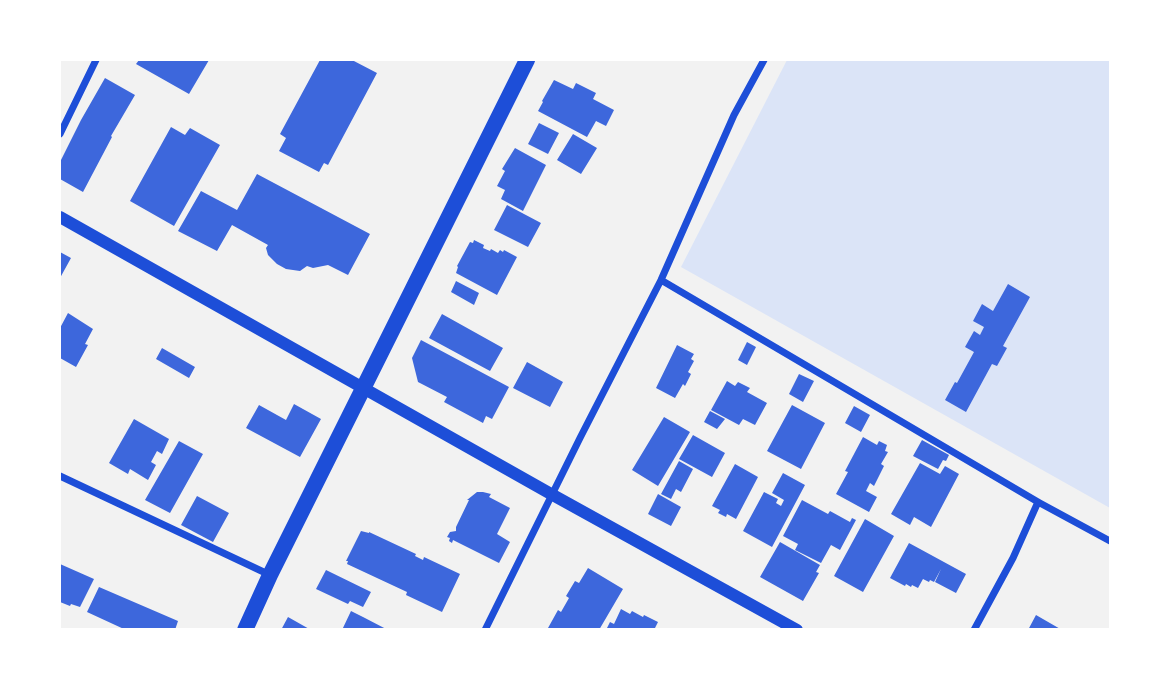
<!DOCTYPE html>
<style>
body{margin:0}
#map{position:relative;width:1170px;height:689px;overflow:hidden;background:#f2f2f2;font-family:"Libre Baskerville",serif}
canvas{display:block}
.frame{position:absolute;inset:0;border:61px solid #fff;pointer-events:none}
</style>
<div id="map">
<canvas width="1170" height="689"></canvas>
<div class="frame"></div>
</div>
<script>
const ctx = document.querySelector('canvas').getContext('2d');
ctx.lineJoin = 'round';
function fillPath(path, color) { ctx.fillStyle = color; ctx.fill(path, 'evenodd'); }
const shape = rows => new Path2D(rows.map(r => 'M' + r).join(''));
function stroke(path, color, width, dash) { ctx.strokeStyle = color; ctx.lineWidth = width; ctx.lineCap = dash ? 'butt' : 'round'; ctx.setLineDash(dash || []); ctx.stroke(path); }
fillPath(shape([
 [787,60,1110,60,1110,508,681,267]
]), '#dbe4f7');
fillPath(shape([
 [139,60,209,60,189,94,136,64],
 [320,60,352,60,377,73,328,165,324,163,319,172,279,151,286,138,280,134],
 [105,78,135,95,111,136,112,137,83,192,60,179,60,162,81,120],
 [554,80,573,89,576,83,596,93,593,99,614,110,606,126,596,121,587,137,538,111,543,102,542,101],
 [539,123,559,133,548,154,528,144],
 [171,127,185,135,190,128,220,145,174,226,130,201],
 [573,134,597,148,581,174,557,160],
 [515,148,546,165,523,211,501,199,505,190,497,186,505,171,502,169],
 [257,174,370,234,348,275,328,265,313,268,307,266,300,271,286,269,277,264,268,255,266,248,268,245,232,225,217,251,178,231,201,191,237,210],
 [507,205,541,223,528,247,494,230],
 [474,240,484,245,483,248,490,251,491,249,498,253,500,250,503,252,504,250,517,257,497,295,456,273,458,267,457,266,470,242,473,243],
 [60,252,71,258,60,278],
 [456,281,479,293,474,305,451,292],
 [1008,284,1030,297,1003,346,1007,348,997,366,992,364,966,412,945,400,955,382,957,383,974,352,965,347,974,331,980,335,984,327,973,321,982,304,993,311],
 [68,313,93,329,85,344,88,345,76,367,60,358,60,328],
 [442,314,503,348,490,371,429,338],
 [421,340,509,387,492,419,486,416,483,423,444,402,447,397,418,382,412,358],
 [747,342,756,347,747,365,738,360],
 [677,345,694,354,691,359,694,361,688,372,691,374,685,386,683,384,675,398,656,388],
 [162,348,195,367,189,378,156,359],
 [527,362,563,382,550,407,513,388],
 [799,374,814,381,803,402,789,394],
 [727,381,735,386,738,382,750,388,747,392,767,403,755,425,743,419,739,425,711,410],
 [294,404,321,419,300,457,246,428,259,405,286,420],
 [792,405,825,423,801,469,767,451],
 [854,406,870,415,861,432,845,423],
 [710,411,725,419,717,429,704,422],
 [664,417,690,432,658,486,632,470],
 [134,419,169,439,162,454,157,451,151,462,156,465,148,480,130,469,128,474,109,463],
 [693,435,725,453,712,477,679,459],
 [863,437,877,445,879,441,887,445,885,451,888,452,881,464,884,466,874,486,870,483,866,491,877,497,869,512,836,494,848,472,845,471],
 [922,440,949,455,946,461,943,460,938,469,913,456],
 [179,441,203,454,170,513,145,500],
 [679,461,693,469,681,492,676,489,671,499,661,494],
 [920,463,940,474,945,466,959,474,931,527,914,517,910,525,891,514],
 [735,464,758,477,736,519,727,514,726,517,718,513,720,510,712,506],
 [783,473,805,485,772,547,743,531,764,492,778,499,776,503,781,506,784,500,772,493],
 [477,492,483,492,491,494,489,497,510,508,497,534,510,542,499,563,453,540,452,543,449,541,450,538,447,537,450,532,456,531,456,527,469,500,467,500],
 [658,494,681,507,671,526,648,514],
 [197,496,229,513,213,542,181,525],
 [802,500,828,514,830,511,850,522,852,518,856,520,840,550,831,545,821,563,795,550,798,544,783,536],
 [865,519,894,536,863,592,834,576],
 [361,531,369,533,369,532,416,554,415,556,423,560,424,557,460,574,442,612,406,595,407,592,347,564,348,561,346,561],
 [780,542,820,565,816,572,819,573,803,601,760,577],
 [909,543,966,574,956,593,935,582,941,569,934,582,930,580,929,582,923,579,918,588,912,585,911,587,906,584,905,586,890,578],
 [60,564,94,579,80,607,71,604,70,606,60,602],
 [588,568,623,589,599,630,550,630,548,628,558,610,561,612,569,598,566,596,575,581,579,583],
 [326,570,371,592,363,607,350,601,348,604,316,589],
 [99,587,178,621,175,630,126,630,87,612],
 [621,609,630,614,632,611,643,617,644,615,658,622,654,630,606,630,610,622,614,624],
 [351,611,363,617,388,630,342,630],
 [1036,615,1062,630,1028,630],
 [288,617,311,630,281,630]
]), '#3d67dc');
stroke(shape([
 [60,134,96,60],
 [661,280,1038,502,1110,541],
 [60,476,270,575],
 [485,630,580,438,661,280,734,115,764,60],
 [974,630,1013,558,1038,502]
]), '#1d4ed8', 7);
stroke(shape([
 [60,217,551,494,797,630]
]), '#1d4ed8', 12);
stroke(shape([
 [245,630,270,575,527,60]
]), '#1d4ed8', 16);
</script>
